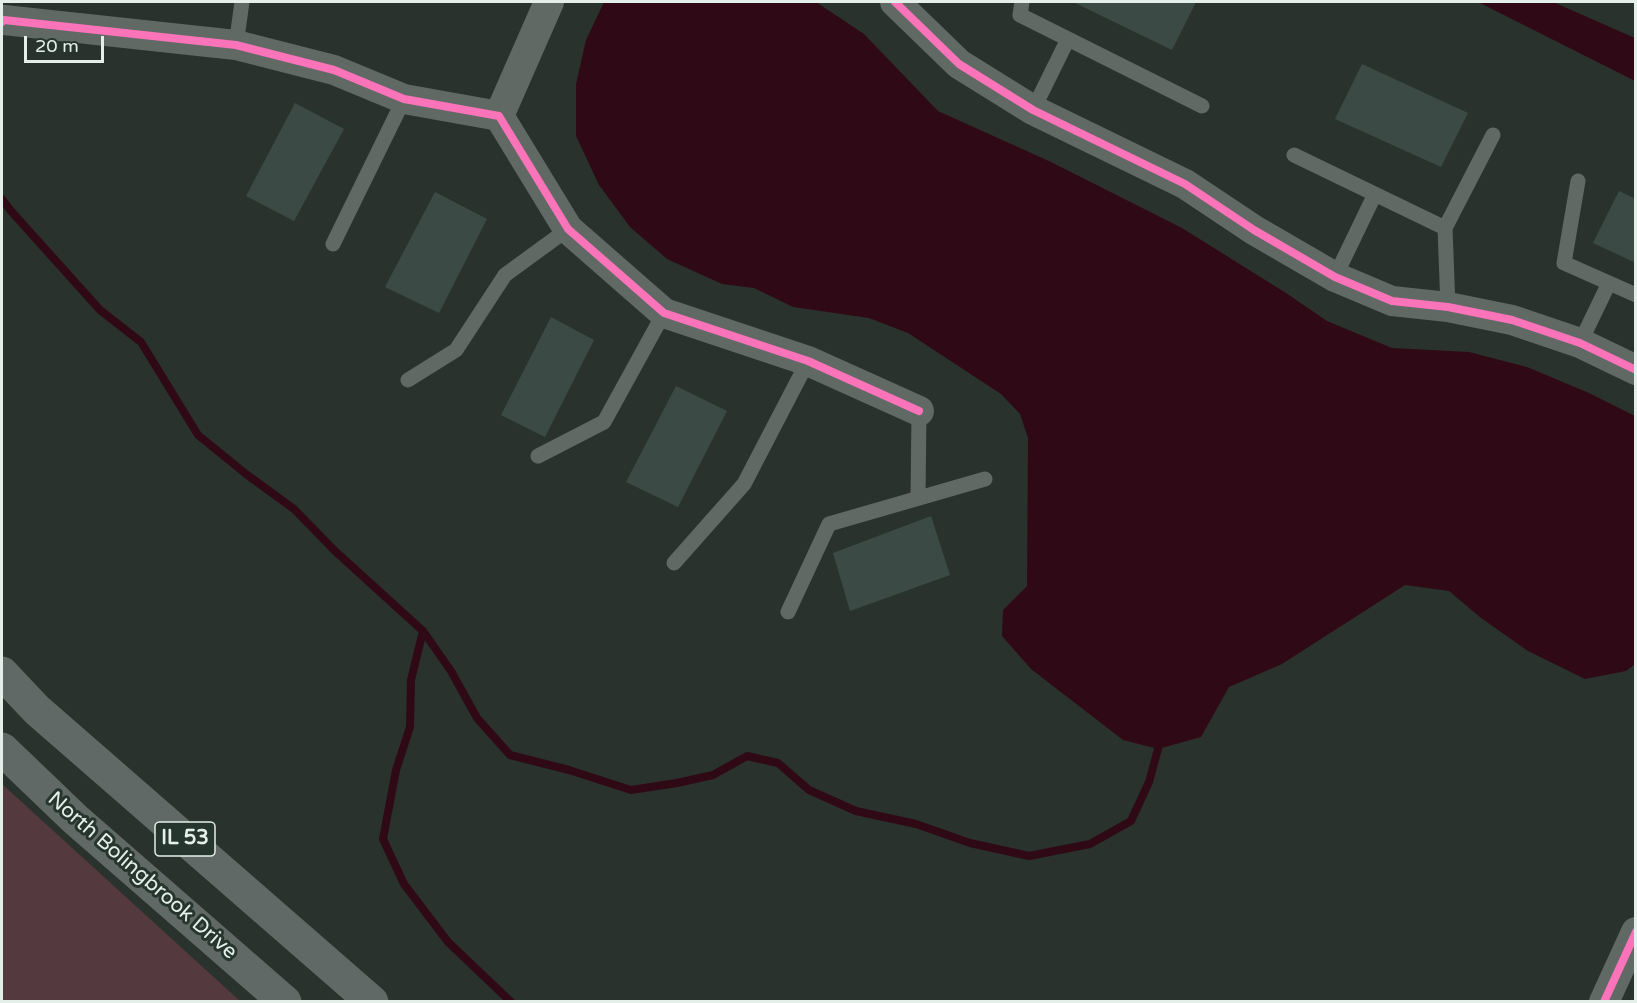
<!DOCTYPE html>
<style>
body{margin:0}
#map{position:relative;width:1637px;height:1003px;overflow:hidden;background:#2a322e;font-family:"Varela Round",sans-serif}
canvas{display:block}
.frame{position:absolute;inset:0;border:3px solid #e5efea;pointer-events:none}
.scale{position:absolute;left:24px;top:36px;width:80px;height:27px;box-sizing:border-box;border:3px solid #e5efea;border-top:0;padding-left:8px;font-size:18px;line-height:21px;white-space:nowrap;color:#e5efea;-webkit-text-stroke:4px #26352e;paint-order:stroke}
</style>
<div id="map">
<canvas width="1637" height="1003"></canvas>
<div class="frame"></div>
<div class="scale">20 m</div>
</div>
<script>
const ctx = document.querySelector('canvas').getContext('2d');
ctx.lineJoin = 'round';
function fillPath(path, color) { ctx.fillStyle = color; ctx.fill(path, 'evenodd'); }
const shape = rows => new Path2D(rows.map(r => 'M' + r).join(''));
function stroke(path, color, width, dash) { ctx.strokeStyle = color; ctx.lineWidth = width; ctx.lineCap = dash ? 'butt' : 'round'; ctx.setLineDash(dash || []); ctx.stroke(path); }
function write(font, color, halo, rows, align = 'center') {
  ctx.font = font + ' "Varela Round",sans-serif'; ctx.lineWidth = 6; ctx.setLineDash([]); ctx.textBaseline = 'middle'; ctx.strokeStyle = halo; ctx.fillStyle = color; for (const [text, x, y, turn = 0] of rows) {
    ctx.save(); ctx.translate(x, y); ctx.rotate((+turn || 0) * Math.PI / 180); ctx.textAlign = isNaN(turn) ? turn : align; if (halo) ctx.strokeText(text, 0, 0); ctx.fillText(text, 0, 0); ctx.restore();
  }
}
fillPath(shape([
 [2,784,240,1001,2,1001]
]), '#54393e');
fillPath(shape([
 [604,2,816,2,864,34,938,111,1051,162,1182,228,1286,293,1327,321,1392,348,1469,352,1527,367,1589,393,1635,416,1635,664,1626,671,1585,679,1528,651,1481,618,1449,591,1405,585,1282,664,1229,687,1201,737,1158,749,1123,740,1031,669,1002,636,1003,610,1027,586,1028,438,1020,414,1001,394,908,333,869,318,793,307,754,288,722,284,667,259,630,227,599,185,576,136,576,84,586,40],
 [1478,2,1553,2,1635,38,1635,81]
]), '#2f0a16');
stroke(shape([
 [2,199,11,211,100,310,141,342,198,435,246,474,294,509,335,551,423,631,451,671,477,718,510,755,569,770,631,790,677,783,713,775,747,756,778,763,809,790,856,811,916,824,970,843,1029,856,1090,844,1131,821,1149,782,1158,749],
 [423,631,411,680,410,727,396,770,383,839,404,884,448,942,511,1002]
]), '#2f0a16', 8);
fillPath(shape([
 [1073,2,1196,2,1172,50],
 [1362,64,1468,113,1441,167,1335,119],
 [295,103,344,129,294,221,246,196],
 [1619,191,1636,199,1636,263,1593,243],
 [435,192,487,219,439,313,385,287],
 [551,317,594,340,545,437,501,415],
 [676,386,727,411,678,507,626,482],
 [931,516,950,575,850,611,833,553]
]), '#3c4a45');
stroke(shape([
 [1022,2,1020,15,1202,106],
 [236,45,242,2],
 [1033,110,1068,39],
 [1294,155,1445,228,1493,135],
 [1578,181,1564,263,1636,295],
 [1445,228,1448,307],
 [333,244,404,99],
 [1335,277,1375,194],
 [1580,343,1609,283],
 [408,380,456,350,505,275,568,229],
 [538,456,604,422,664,313],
 [918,498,919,411],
 [674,563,744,484,808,361],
 [788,612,829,524,985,479]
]), '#616965', 15);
stroke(shape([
 [895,2,959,64,1033,110,1185,184,1254,230,1335,277,1392,301,1448,307,1512,320,1580,343,1636,370],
 [4,20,236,45,334,70,404,99,499,116,568,229,664,313,808,361,919,411],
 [499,116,549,2],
 [1604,1002,1636,932]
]), '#616965', 30);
stroke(shape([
 [2,673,37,710,372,1002],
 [2,749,75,819,285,1002]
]), '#606965', 33);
stroke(shape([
 [895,2,959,64,1033,110,1185,184,1254,230,1335,277,1392,301,1448,307,1512,320,1580,343,1636,370],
 [2,22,4,20,236,45,334,70,404,99,499,116,568,229,664,313,808,361,919,411],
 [1604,1002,1636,932]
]), '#fb73b8', 8);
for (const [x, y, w] of [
 [185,839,60]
]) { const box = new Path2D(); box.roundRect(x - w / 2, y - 17, w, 34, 4.5); ctx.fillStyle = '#26352e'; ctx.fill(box); stroke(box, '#e5efea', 1.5); }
write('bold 20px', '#e5efea', null, [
 ["IL 53",185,839]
]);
write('21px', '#e5efea', '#26352e', [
 ["North Bolingbrook Drive",142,876,41]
]);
</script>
